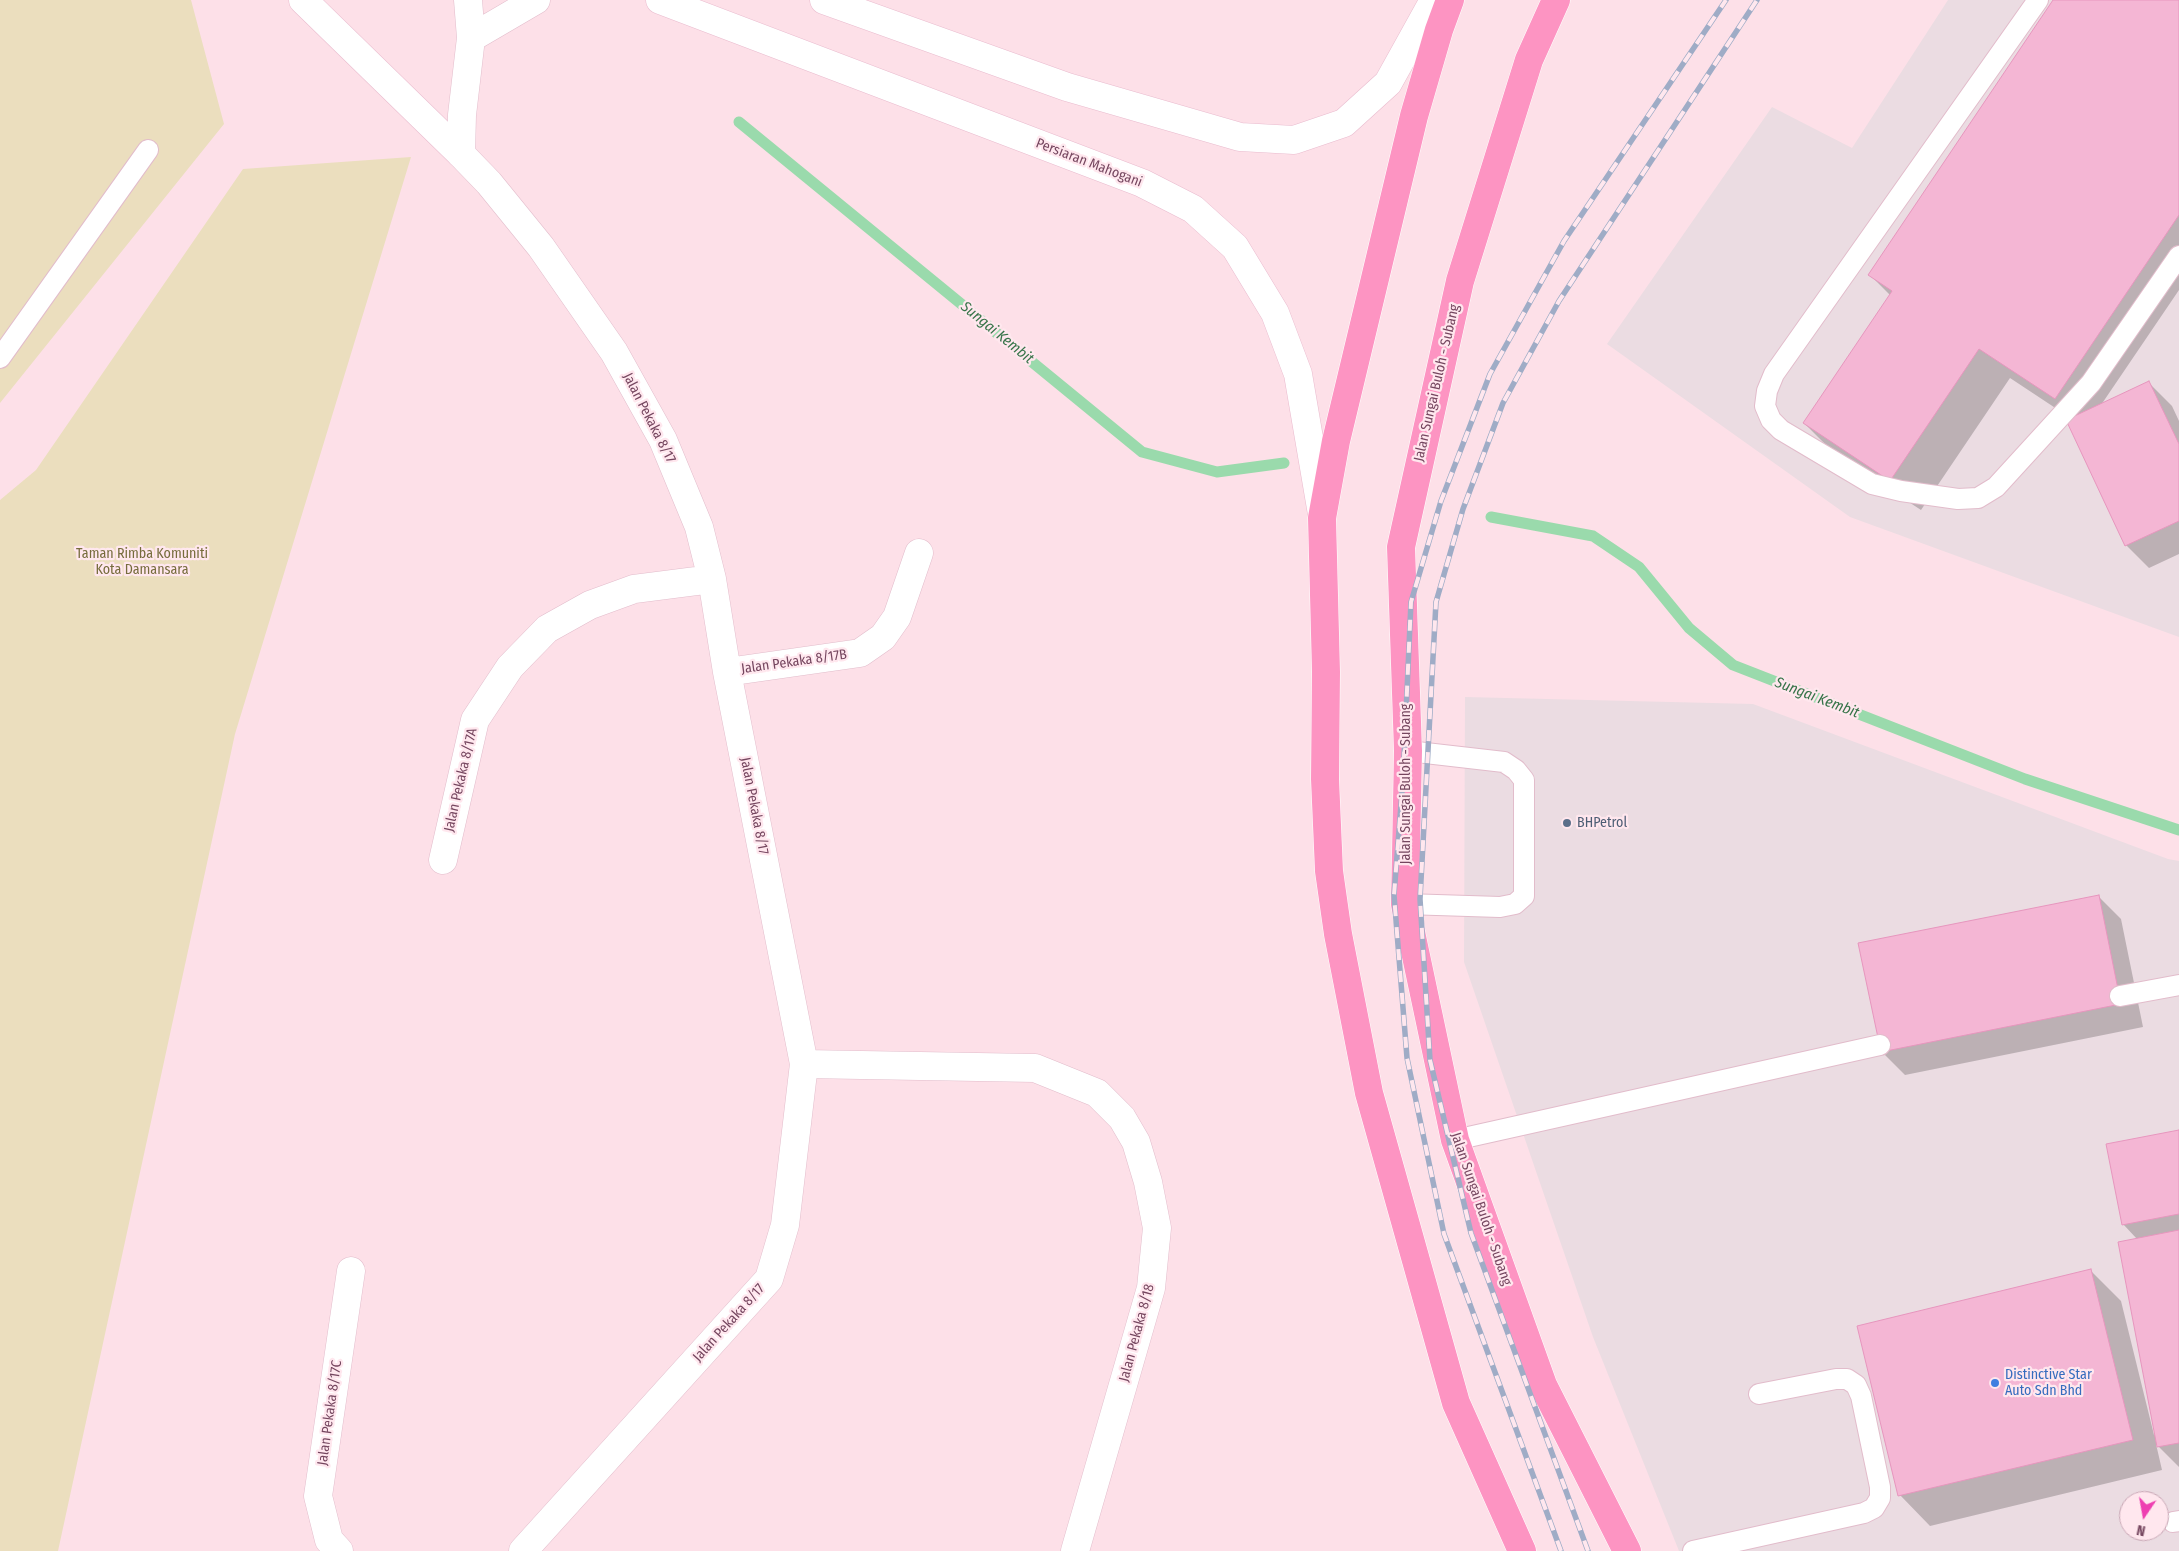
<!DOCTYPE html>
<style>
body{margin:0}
#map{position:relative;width:2179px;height:1551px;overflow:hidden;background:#fde0e8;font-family:"Fira Sans Condensed",sans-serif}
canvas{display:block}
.north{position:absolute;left:2119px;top:1491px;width:50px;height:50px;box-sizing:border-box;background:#ffe7ee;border:1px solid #c8a7b5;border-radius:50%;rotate:192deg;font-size:14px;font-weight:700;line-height:20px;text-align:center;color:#75465f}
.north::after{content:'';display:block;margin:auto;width:18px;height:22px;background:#ee3fb1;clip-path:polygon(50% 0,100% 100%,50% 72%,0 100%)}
</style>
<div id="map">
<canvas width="2179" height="1551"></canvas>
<div class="north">N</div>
</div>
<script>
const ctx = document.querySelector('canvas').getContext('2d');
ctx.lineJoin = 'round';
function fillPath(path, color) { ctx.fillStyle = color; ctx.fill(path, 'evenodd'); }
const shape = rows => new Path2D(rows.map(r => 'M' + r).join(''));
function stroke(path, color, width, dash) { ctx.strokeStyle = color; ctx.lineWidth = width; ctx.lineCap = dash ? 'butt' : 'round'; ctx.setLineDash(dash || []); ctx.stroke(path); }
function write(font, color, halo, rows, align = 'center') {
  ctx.font = font + ' "Fira Sans Condensed",sans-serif'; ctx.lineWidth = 4.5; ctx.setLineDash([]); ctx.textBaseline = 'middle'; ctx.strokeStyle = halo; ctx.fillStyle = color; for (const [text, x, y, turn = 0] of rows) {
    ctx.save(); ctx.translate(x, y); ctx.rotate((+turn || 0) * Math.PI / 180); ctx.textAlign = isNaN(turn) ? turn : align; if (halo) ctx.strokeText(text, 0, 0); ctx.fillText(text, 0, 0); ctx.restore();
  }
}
fillPath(shape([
 [1948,0,2179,0,2179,637,1850,517,1607,344,1772,107,1852,148],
 [1465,697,1753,704,2168,859,2179,861,2179,1551,1679,1551,1593,1337,1464,962],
 [2129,1501,2159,1501,2159,1531,2129,1531]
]), '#ebdce2');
fillPath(shape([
 [0,0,191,0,224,124,0,403],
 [411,157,235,734,58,1551,0,1551,0,500,36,470,243,169]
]), '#ebdebe');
fillPath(shape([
 [2054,0,2179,0,2179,290,2101,405,2149,383,2172,406,2179,421,2179,554,2149,568,2126,545,2072,419,2010,378,1921,510,1834,453,1804,423,1891,296,1869,274],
 [2098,896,2121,919,2143,1027,1905,1075,1882,1052],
 [2179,1131,2179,1467,2156,1444,2162,1470,1930,1526,1900,1495,2091,1271,2121,1301,2154,1435,2156,1434,2137,1239,2123,1224]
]), '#0003');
stroke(shape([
 [739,122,1142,452,1217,472,1284,463],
 [1491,517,1593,536,1639,567,1689,628,1733,665,2025,779,2179,830]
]), '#9adaac', 11);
const building = shape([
 [2053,0,2179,0,2179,215,2055,399,1979,349,1890,481,1803,423,1892,291,1868,275,2053,0],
 [2149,381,2179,444,2179,521,2125,546,2066,420,2149,381],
 [2099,895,2121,1004,1881,1052,1858,943,2099,895],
 [2179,1130,2179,1214,2122,1225,2106,1144,2179,1130],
 [2179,1230,2179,1443,2157,1447,2118,1242,2179,1230],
 [2091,1269,2133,1440,1898,1496,1857,1326,2091,1269]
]);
fillPath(building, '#f4b6d4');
stroke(building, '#e796be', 1);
const service = shape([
 [2038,0,1774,374,1767,391,1765,406,1771,420,1781,430,1872,484,1901,491,1958,499,1978,498,1996,487,2091,383,2179,256],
 [0,358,148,150],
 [1405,904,1500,907,1515,904,1524,896,1524,780,1516,770,1504,762,1408,751],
 [2120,996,2179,985],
 [1455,1140,1880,1045],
 [2173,1522,2179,1521],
 [1693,1551,1864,1513,1874,1508,1880,1498,1880,1487,1861,1396,1856,1385,1847,1379,1836,1379,1759,1394]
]);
const minor = shape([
 [468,0,471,38,462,115,461,154,489,183,541,247,614,352,663,440,699,527,712,579,727,672,804,1064,785,1225,769,1279,523,1551],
 [471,38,536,0],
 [727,672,860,653,883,637,897,617,919,553],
 [443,860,475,720,510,667,547,629,590,605,634,589,712,579],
 [804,1064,1035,1068,1097,1093,1122,1118,1136,1142,1148,1182,1157,1228,1151,1288,1075,1551],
 [339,1551,329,1540,318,1496,351,1271]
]);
const secondary = shape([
 [303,0,461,154],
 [660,0,1142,183,1193,209,1235,247,1275,313,1298,374,1322,514],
 [824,0,1067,87,1240,137,1294,140,1344,123,1388,83,1434,0]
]);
const trunk = shape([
 [1450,0,1439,30,1414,116,1336,441,1322,518,1326,672,1325,779,1329,871,1338,934,1369,1093,1456,1403,1522,1551],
 [1556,0,1529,60,1460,281,1401,547,1408,751,1405,904,1455,1140,1543,1385,1627,1551]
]);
stroke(service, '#e2bccb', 22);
stroke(minor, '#e2bccb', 29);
stroke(secondary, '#e9bbce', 29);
stroke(trunk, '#fff', 29);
stroke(service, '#fff', 20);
stroke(minor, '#fff', 28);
stroke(secondary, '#fff', 28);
stroke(trunk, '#fd94c2', 28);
const rail = shape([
 [1561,1551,1444,1234,1407,1058,1394,895,1403,779,1411,602,1441,501,1490,374,1564,241,1726,0],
 [1588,1551,1471,1233,1430,1060,1420,899,1436,602,1463,509,1503,403,1559,301,1757,0]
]);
stroke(rail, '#9facc6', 5.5);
stroke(rail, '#ffe7ee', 4, [11]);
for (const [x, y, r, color] of [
 [1567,823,5,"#5c6f8a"],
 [1995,1383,5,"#3f7fe0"]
]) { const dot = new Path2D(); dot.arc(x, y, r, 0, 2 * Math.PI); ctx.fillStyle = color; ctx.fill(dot); stroke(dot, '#ffe7ee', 2); }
write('14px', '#75465f', '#ffe7ee', [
 ["Persiaran Mahogani",1089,163,21],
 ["Jalan Sungai Buloh - Subang",1437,383,-77],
 ["Jalan Pekaka 8/17",649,418,63],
 ["Jalan Pekaka 8/17B",794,662,-8],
 ["Jalan Pekaka 8/17A",461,780,-77],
 ["Jalan Sungai Buloh - Subang",1406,784,-90],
 ["Jalan Pekaka 8/17",754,806,79],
 ["Jalan Sungai Buloh - Subang",1481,1209,71],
 ["Jalan Pekaka 8/17",729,1323,-48],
 ["Jalan Pekaka 8/18",1137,1333,-75],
 ["Jalan Pekaka 8/17C",330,1413,-82]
]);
write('14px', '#766c3c', '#ffe7ee', [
 ["Taman Rimba Komuniti",142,554],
 ["Kota Damansara",142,570]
]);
write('14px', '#4e5e75', '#ffe7ee', [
 ["BHPetrol",1577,823]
], 'left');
write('14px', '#366cbe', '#ffe7ee', [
 ["Distinctive Star",2005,1375],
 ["Auto Sdn Bhd",2005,1391]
], 'left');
write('italic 15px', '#377449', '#ffe7ee', [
 ["Sungai Kembit",997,333,39],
 ["Sungai Kembit",1817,698,21]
]);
</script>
